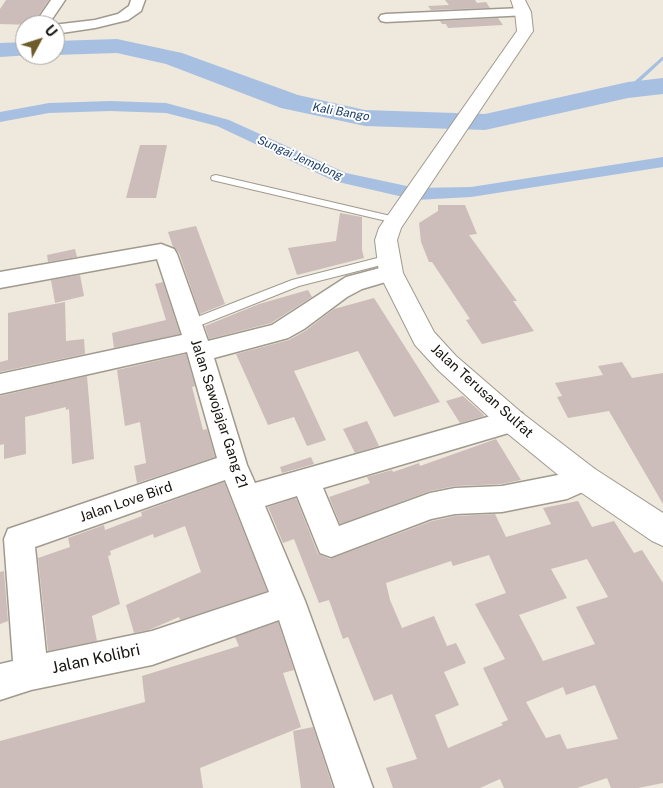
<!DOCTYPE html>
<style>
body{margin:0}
#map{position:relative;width:663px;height:788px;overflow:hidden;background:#efe8dc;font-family:"Public Sans",sans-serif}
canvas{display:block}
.north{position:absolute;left:15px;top:15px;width:50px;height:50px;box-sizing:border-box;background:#fff;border:1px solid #a2a19f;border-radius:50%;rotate:50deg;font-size:14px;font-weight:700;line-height:20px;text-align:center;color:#16140f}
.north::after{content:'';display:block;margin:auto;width:18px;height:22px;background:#6d5c2a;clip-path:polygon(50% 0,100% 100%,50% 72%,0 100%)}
</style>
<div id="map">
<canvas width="663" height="788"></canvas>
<div class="north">U</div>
</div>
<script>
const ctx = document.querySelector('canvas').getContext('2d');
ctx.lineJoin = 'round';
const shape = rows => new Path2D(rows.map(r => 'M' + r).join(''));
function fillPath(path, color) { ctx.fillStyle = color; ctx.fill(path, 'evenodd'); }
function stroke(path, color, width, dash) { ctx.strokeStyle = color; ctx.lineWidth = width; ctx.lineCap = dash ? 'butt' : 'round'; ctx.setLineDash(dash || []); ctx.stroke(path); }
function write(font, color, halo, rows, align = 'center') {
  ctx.font = font + ' "Public Sans",sans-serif'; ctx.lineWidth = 4; ctx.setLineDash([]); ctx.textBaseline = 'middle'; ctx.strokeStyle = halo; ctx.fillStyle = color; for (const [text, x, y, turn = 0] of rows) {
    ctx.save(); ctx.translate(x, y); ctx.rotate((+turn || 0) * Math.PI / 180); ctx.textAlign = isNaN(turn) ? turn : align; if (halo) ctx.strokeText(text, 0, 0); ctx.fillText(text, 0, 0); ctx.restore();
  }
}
fillPath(shape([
 [662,57,663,57,663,60,630,91,626,91,626,89,662,57]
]), '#a7c0e1');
fillPath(shape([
 [110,101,166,103,229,120,346,173,416,188,471,187,663,157,663,167,471,197,416,200,334,181,217,126,166,113,110,111,49,113,0,122,0,112,49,103,110,101]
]), '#a7c0e1');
fillPath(shape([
 [117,39,182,53,298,95,365,110,485,114,628,82,663,78,663,94,628,98,485,130,365,126,281,108,166,64,117,53,55,55,53,55,55,55,55,41,117,39],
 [25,42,25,55,31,55,0,57,0,43,25,42]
]), '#a7c0e1');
fillPath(shape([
 [6,0,49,0,32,25,0,24,0,9],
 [445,0,475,0,477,3,486,2,490,8,431,10,428,6,449,5],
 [498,18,503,25,448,28,446,24,442,24,440,21],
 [140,145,167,145,156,198,126,198],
 [438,205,465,205,477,234,469,235,517,301,513,301,534,331,482,344,466,320,470,319,432,262,429,262,421,242,419,223,438,211],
 [340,213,362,217,362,250,364,258,297,275,288,248,336,241],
 [196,226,225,304,200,314,179,253,173,247,168,232],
 [75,249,77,257,48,262,47,255],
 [80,275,84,296,55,303,51,280],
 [163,282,180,334,114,348,112,333,166,320,155,284],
 [308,290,312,297,271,323,209,339,205,326,259,304],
 [374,298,440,402,394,417,358,351,294,371,326,440,307,446,294,417,268,425,236,354,289,340,305,331,334,309],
 [65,302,66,341,84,339,85,354,0,372,0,362,8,360,8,313],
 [186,354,195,386,192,387,203,430,207,429,215,457,137,483,134,466,146,463,140,422,125,426,117,370],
 [622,362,632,378,663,373,663,504,609,411,568,418,557,397,562,396,555,383,603,375,598,366],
 [87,376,94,459,72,464,69,409,66,410,66,407,25,417,26,454,4,459,4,444,0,445,0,396],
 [463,396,483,414,484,416,460,423,446,401],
 [367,421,379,446,355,453,343,429],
 [496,439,521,480,502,484,455,486,430,491,340,524,329,497,370,483,367,477,392,470,393,472,419,463,420,466],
 [311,457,314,464,282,473,280,467],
 [224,482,267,591,180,620,179,617,149,630,134,633,126,605,201,572,185,526,154,538,153,534,110,551,111,555,108,556,120,604,92,616,97,641,48,651,38,558,70,547,68,538,104,525,105,530,142,516,141,512],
 [296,498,318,554,330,559,432,521,455,516,495,514,506,537,551,524,543,508,578,501,592,527,614,521,634,553,642,550,663,583,663,783,638,788,611,788,607,778,577,788,504,788,500,779,480,788,393,788,386,768,417,759,392,694,374,701,348,637,343,639,329,600,319,603,294,539,283,543,268,507],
 [489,555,506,593,475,604,505,659,483,668,508,720,501,723,503,725,448,748,435,715,459,705,444,672,466,663,456,643,447,646,434,616,402,628,390,600,386,583,451,561,453,566],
 [587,559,608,597,576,607,595,644,543,661,519,615,567,598,551,569],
 [595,685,618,739,567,749,560,734,546,738,526,702,563,687,566,695],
 [4,571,8,621,0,624,0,572],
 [278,622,294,670,283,673,301,727,200,768,203,788,0,788,0,741,145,702,142,676,239,646,235,637],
 [313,727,333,788,301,788,293,731]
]), '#ccbdba');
const service = shape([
 [216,175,395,217,400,220,395,223,212,180,211,178,212,176,216,175],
 [389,255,395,259,393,262,299,286,191,329,187,327,185,324,187,321,292,280,389,255]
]);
const minor = shape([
 [51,0,65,0,48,25,34,25,51,0],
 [131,0,145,0,141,11,128,20,95,28,55,34,55,25,53,25,95,20,118,14,129,6,131,0],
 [523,8,528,9,530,12,528,15,386,22,381,21,379,18,381,15,386,14,523,8],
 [161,244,174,249,177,254,208,341,272,325,346,277,391,265,399,268,402,273,399,278,362,289,347,297,304,329,288,338,214,358,247,465,255,483,512,410,522,413,526,421,522,429,323,488,339,526,430,493,455,488,502,486,563,474,584,466,594,469,598,478,594,487,567,499,502,512,455,514,431,519,331,557,320,553,297,496,265,506,305,601,373,788,335,788,279,620,152,665,31,690,0,700,0,664,13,661,4,539,8,529,217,458,187,352,0,394,0,374,182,335,157,259,0,288,0,272,161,244],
 [225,480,269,592,152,631,46,653,35,547,225,480]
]);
const primary = shape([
 [511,0,525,0,531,12,533,31,401,228,397,240,403,273,434,332,456,356,522,413,595,469,663,513,663,546,652,541,573,487,502,429,438,370,415,345,379,273,375,240,379,228,517,31,515,12,511,0]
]);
stroke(service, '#a09a8e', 2);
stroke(minor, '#a09a8e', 3);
stroke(primary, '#a09a8e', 2);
fillPath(service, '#fff');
fillPath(minor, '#fff');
fillPath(primary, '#fff');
write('italic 12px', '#1b3d68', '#fff', [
 ["Kali Bango",341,112,10],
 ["Sungai Jemplong",300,158,24]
]);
write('14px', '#16140f', '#fff', [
 ["Jalan Terusan Sulfat",482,391,42],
 ["Jalan Sawojajar Gang 21",219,414,72],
 ["Jalan Love Bird",126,502,-19]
]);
write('16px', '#16140f', '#fff', [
 ["Jalan Kolibri",96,659,-12]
]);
</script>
